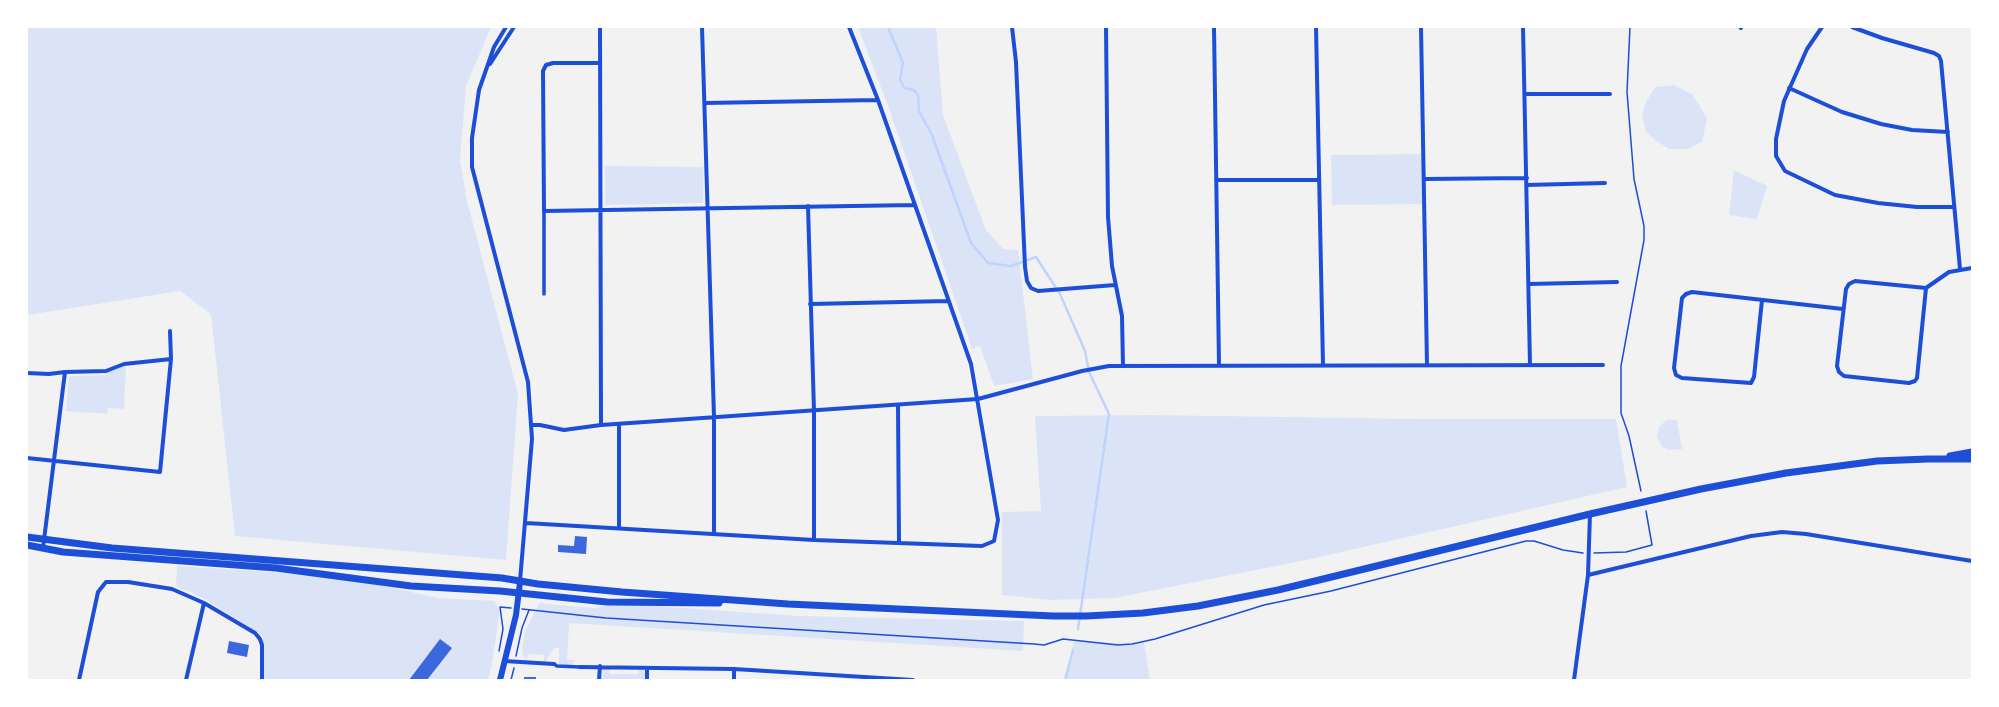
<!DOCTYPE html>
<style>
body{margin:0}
#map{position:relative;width:1999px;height:707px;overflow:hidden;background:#f2f2f2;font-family:"PT Serif",serif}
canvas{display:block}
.frame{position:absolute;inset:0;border:28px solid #fff;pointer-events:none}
</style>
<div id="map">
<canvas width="1999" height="707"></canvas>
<div class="frame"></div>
</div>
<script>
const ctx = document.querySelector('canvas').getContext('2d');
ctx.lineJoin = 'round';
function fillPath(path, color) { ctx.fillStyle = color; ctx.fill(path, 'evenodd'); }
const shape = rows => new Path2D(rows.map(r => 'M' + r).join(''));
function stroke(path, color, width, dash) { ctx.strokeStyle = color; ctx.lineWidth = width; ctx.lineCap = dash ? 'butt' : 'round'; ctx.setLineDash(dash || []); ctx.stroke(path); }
fillPath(shape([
 [27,27,491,27,466,86,460,160,467,201,518,394,506,560,235,536,211,314,180,291,27,315],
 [858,27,936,27,943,115,986,230,1003,249,1018,250,1033,379,994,386,980,346,972,349,891,114],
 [1674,85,1692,94,1707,118,1702,142,1687,149,1669,149,1654,139,1646,132,1642,115,1646,102,1655,87],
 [1423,154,1424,204,1332,205,1331,155],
 [605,166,703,167,703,203,605,205],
 [1734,170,1767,186,1757,219,1729,215],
 [119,366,126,367,124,409,108,408,107,414,66,411,69,378,71,376,104,375,110,369],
 [1149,415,1424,419,1616,419,1627,487,1311,559,1115,598,1050,600,1002,595,1002,512,1041,511,1035,416],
 [1666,420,1677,420,1682,449,1669,450,1662,447,1657,437,1659,427],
 [177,566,316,575,367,582,438,598,494,601,500,610,492,663,488,680,264,680,263,636,205,599,176,586],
 [540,602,545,604,594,608,606,606,652,606,800,616,1024,621,1023,651,569,623,567,660,575,660,571,665,559,665,559,648,554,648,546,661,544,661,544,655,528,654,527,660,523,656,522,649,525,631],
 [1074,641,1132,644,1144,642,1150,680,1065,680],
 [609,669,609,674,639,674,639,669,644,670,645,680,602,680,604,670]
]), '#dbe4f7');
stroke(shape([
 [888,27,903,63,900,79,904,88,914,90,918,95,919,111,932,135,971,243,988,263,1011,266,1036,257,1060,294,1085,351,1089,372,1109,414,1078,629],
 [1065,680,1073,650]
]), '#bfd3fe', 2.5);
fillPath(shape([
 [575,536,587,537,586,554,558,552,558,545,574,546],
 [440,639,452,648,427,680,409,680],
 [229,641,249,645,247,657,227,653],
 [524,677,536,677,536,680,524,680]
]), '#3d67dc');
stroke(shape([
 [1630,27,1627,92,1634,179,1644,226,1644,240,1621,366,1621,413,1629,436,1641,491],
 [1594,553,1626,552,1652,545,1646,511],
 [522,609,606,618,1034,644,1044,645,1063,639,1118,645,1132,644,1155,639,1264,605,1331,591,1526,541,1534,541,1563,550,1583,553],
 [499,651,503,629,500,607,511,608],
 [516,656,522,628,529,610],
 [511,680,514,668]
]), '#1d4ed8', 1.5);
stroke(shape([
 [544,211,544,294],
 [554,664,557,666,580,667]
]), '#1d4ed8', 3.5);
stroke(shape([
 [506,27,494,47,479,90,472,138,472,167,528,382,532,439,520,581],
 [600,27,601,425],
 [702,27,714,417,714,533],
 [1012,27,1016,62,1025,267,1027,281,1031,288,1038,291,1115,285],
 [1106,27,1108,217,1112,266,1122,316,1123,366],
 [1214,27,1219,365],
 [1316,27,1323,365],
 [1421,27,1427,365],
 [1523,27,1530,365],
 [1740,27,1741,28],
 [1822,27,1807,49,1784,101,1776,139,1776,156,1785,171,1835,195,1878,203,1917,207,1954,207],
 [1852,27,1882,38,1934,53,1939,56,1941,61,1960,269],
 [600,63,553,63,546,65,543,71,544,211,914,205],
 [490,64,514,27],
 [1789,88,1842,112,1881,124,1912,130,1948,132],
 [1525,94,1610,94],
 [705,103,878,100],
 [1424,179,1527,178],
 [1216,180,1319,180],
 [1527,185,1605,183],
 [808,206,814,411,814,540],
 [1855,281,1926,288,1917,378,1915,381,1909,383,1844,376,1839,372,1837,366,1846,289,1849,284,1855,281],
 [1529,284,1617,282],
 [1926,288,1949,272,1972,268],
 [1762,300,1754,377,1751,383,1682,378,1676,375,1674,368,1682,298,1686,294,1692,292,1843,309],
 [810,304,948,301],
 [27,373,49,374,65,372],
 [898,405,899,543],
 [532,425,540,425,564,430,601,425,978,399,1082,371,1109,366,1603,365],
 [27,458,160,472,171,359,170,331],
 [526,523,814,540,982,546,994,541,998,520,971,364,878,100,849,27],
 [619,527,619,424],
 [43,548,65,372,106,371,124,364,171,359],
 [1588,575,1751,536,1782,532,1806,534,1972,561],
 [504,661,554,664],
 [580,667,734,669,913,680],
 [79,680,98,592,106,582,128,582,172,589,204,603,255,633,260,639,262,645,262,680],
 [186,680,204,603],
 [599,680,600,666],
 [647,680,647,668],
 [734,680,734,669],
 [1574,680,1588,575,1590,514]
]), '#1d4ed8', 4);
stroke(shape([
 [500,680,516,615,520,582]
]), '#1d4ed8', 6);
stroke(shape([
 [1950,456,1972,452],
 [27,537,112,548,502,578,538,584,622,592,788,604,1053,616,1086,616,1143,613,1198,606,1278,590,1590,514,1701,489,1786,473,1877,461,1928,459,1972,459],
 [27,545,63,552,276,568,411,586,500,591,607,602,719,603]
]), '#1d4ed8', 7);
</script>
